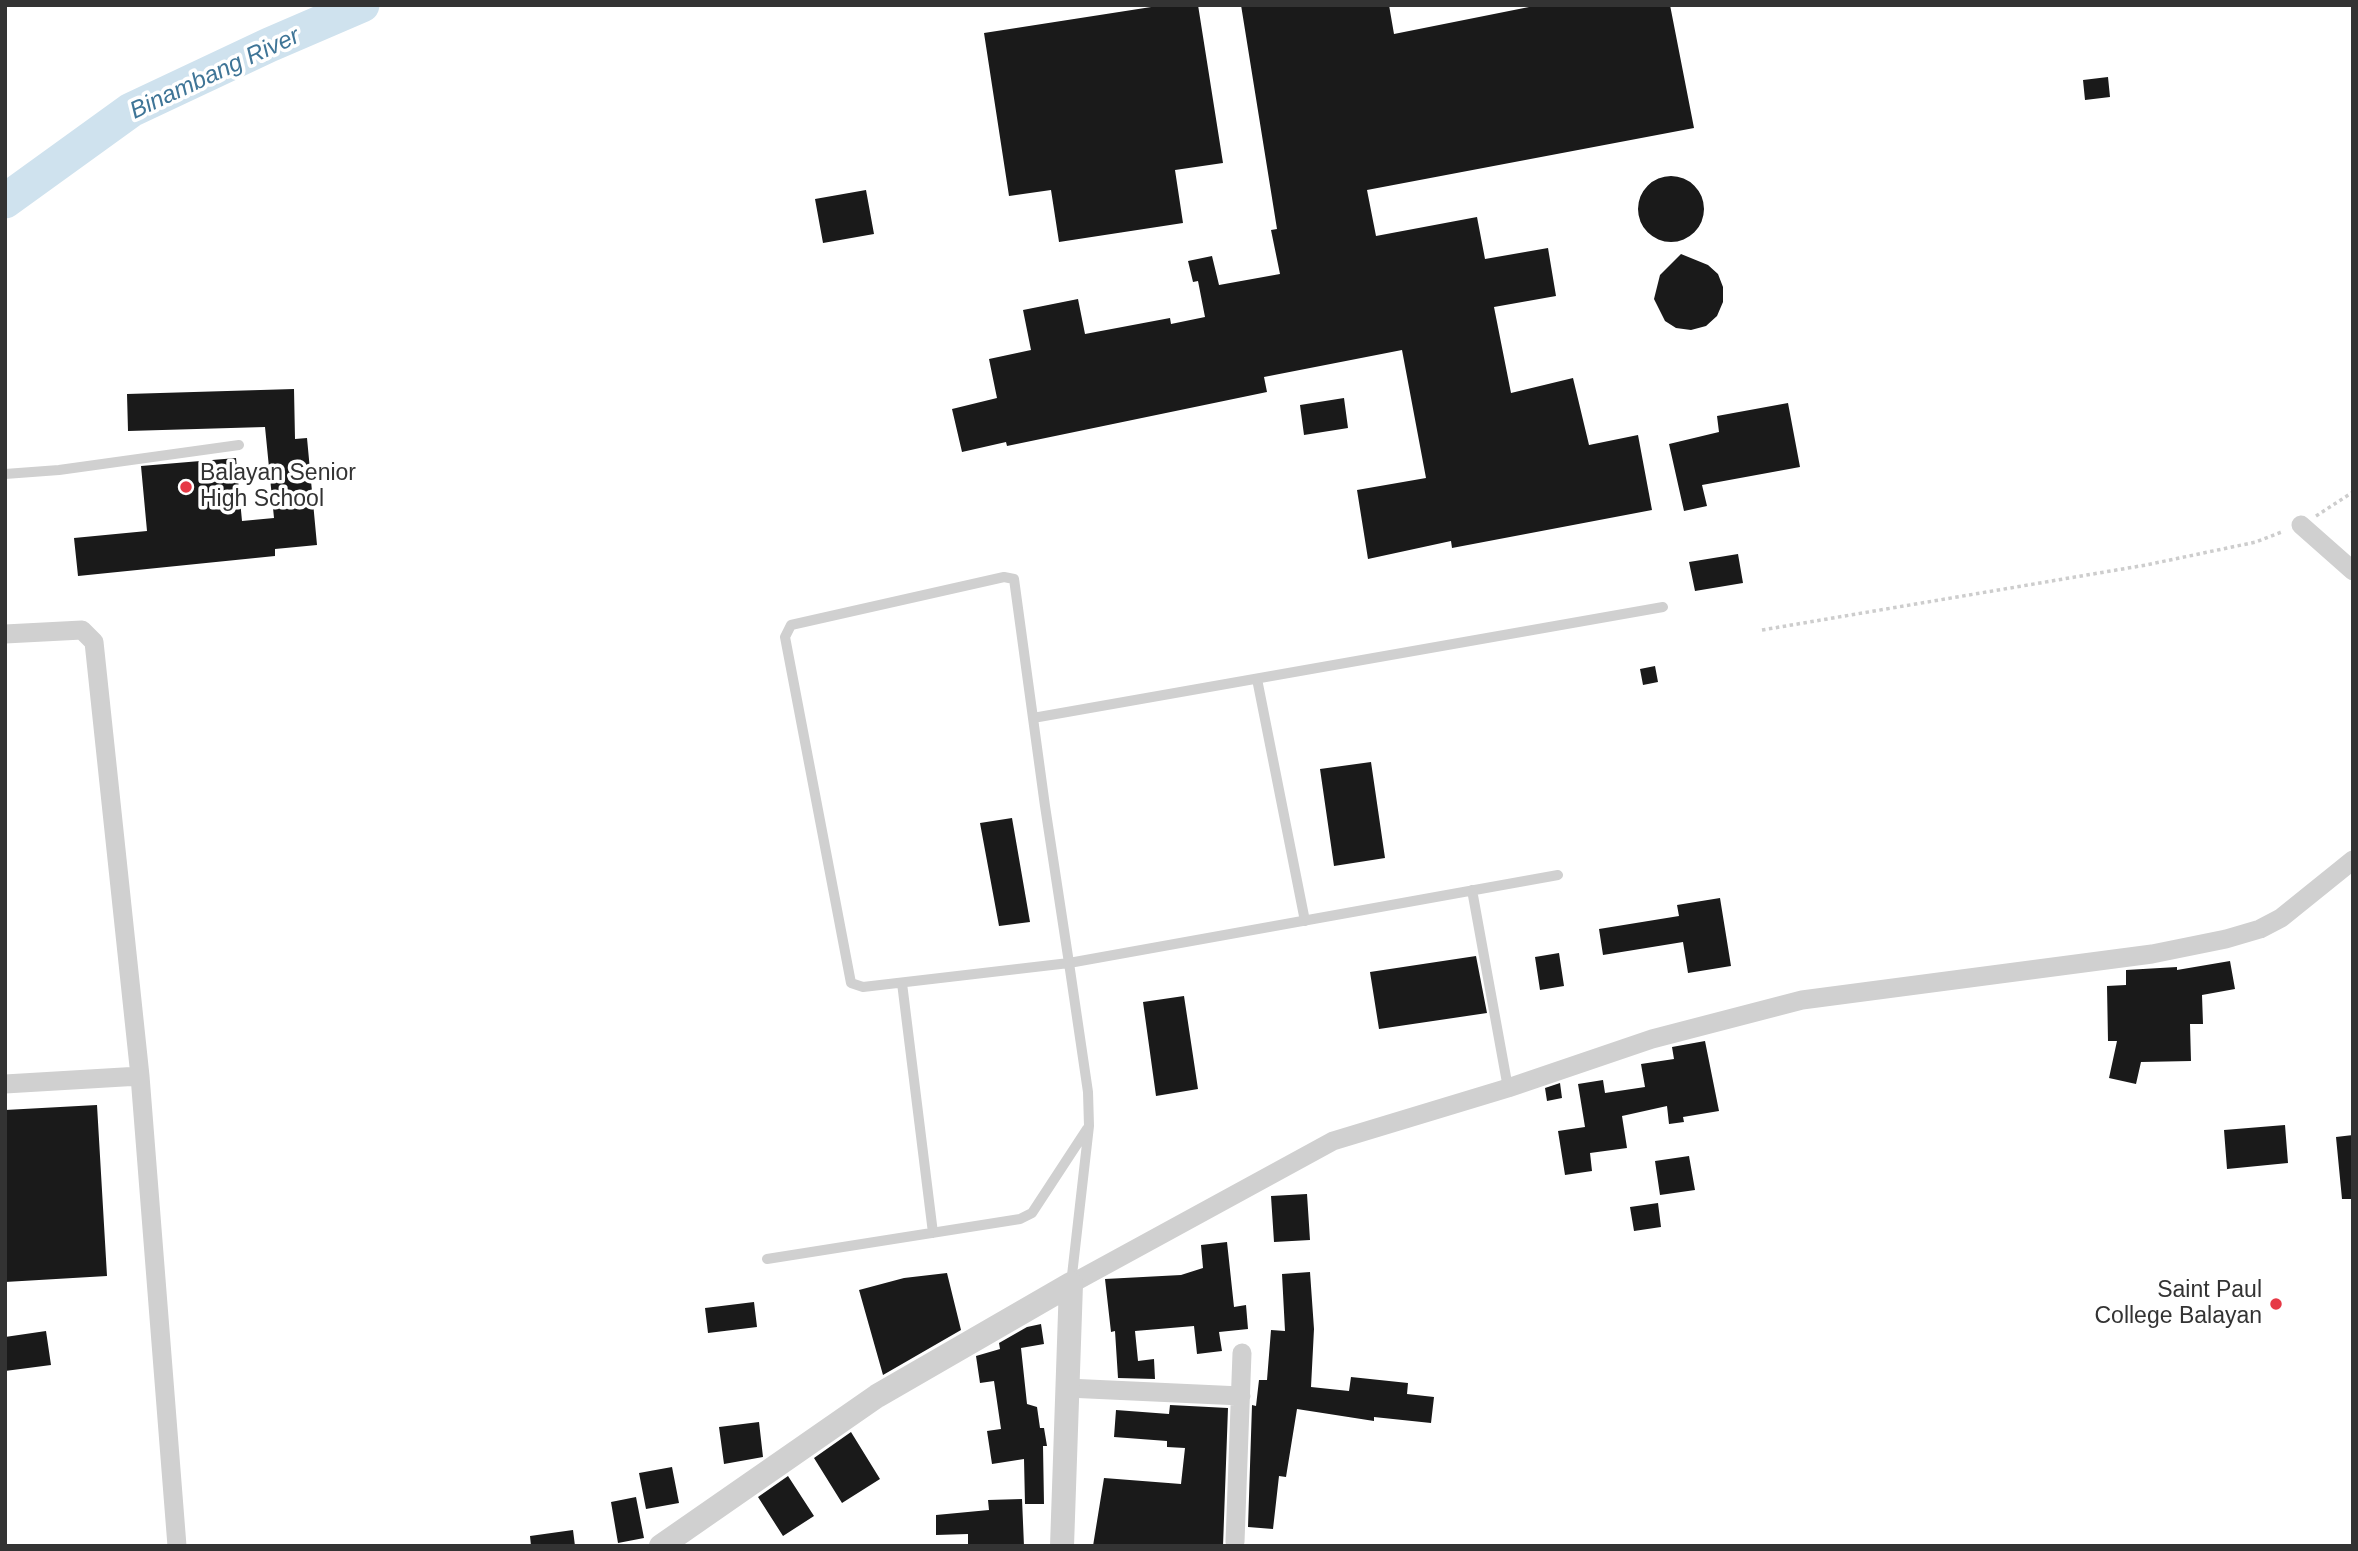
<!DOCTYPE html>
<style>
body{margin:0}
#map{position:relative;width:2358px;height:1551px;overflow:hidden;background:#fff;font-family:Arial,sans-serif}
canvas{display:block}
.frame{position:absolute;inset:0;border:7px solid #333;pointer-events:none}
</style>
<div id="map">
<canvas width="2358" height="1551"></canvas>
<div class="frame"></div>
</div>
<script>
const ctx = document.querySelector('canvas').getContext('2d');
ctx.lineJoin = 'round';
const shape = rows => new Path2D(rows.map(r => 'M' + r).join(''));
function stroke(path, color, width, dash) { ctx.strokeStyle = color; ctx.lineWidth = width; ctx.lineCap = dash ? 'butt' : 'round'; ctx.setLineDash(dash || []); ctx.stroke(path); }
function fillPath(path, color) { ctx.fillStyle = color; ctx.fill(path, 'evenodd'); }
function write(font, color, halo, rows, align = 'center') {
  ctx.font = font + ' Arial,sans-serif'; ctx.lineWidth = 7; ctx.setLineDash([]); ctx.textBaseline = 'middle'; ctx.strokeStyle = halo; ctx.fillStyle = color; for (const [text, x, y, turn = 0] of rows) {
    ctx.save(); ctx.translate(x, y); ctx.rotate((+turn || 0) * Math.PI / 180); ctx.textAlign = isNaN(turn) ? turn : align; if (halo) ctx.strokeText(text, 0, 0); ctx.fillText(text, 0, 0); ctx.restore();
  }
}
stroke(shape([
 [5,201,131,110,269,45,362,5]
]), '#cfe2ee', 35);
fillPath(shape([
 [1164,5,1198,5,1223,163,1175,170,1183,223,1059,242,1051,190,1009,196,984,33],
 [1241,5,1389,5,1394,34,1539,5,1670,5,1694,128,1367,190,1376,236,1477,217,1485,259,1548,248,1556,296,1494,307,1511,393,1573,378,1589,445,1638,435,1652,510,1452,548,1451,541,1368,559,1357,490,1426,478,1402,350,1264,377,1267,392,1007,446,1006,442,962,452,952,409,997,398,989,359,1031,350,1023,310,1078,299,1085,334,1170,318,1171,324,1205,317,1198,281,1193,282,1188,261,1212,256,1219,285,1280,274,1271,230,1277,229],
 [2108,77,2110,97,2085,100,2083,80],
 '1638 209a33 33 0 1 1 66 0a33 33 0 1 1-66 0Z',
 [866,190,874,234,823,243,815,199],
 [1681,254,1708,265,1718,274,1723,287,1723,302,1717,316,1706,326,1691,330,1676,328,1665,321,1654,299,1660,275],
 [294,389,295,439,307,438,317,545,275,549,275,556,78,576,74,538,147,531,141,466,236,458,242,521,274,518,265,427,128,431,127,394],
 [1344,398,1348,428,1304,435,1300,405],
 [1788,403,1800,467,1702,485,1707,506,1684,511,1669,444,1719,432,1717,416],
 [1738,554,1743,583,1695,591,1689,562],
 [1655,666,1658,682,1643,685,1640,669],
 [1371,762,1385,858,1334,866,1320,769],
 [1012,818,1030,922,999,926,980,823],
 [1720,898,1731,966,1688,973,1683,942,1603,955,1599,929,1679,916,1677,905],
 [1559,953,1564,986,1540,990,1535,957],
 [1476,956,1487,1013,1379,1029,1370,972],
 [2230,961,2235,989,2202,995,2203,1024,2190,1024,2191,1061,2141,1062,2136,1084,2109,1078,2117,1041,2108,1041,2107,986,2126,985,2126,970,2177,967,2177,970],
 [1184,996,1198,1089,1156,1096,1143,1002],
 [1705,1041,1719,1111,1683,1117,1684,1122,1669,1124,1667,1106,1622,1116,1627,1148,1590,1153,1592,1171,1565,1175,1558,1131,1585,1127,1578,1084,1603,1080,1605,1093,1645,1087,1641,1064,1674,1059,1672,1047],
 [1560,1083,1562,1098,1547,1101,1545,1088],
 [97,1105,107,1276,5,1282,5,1110],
 [2285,1125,2288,1163,2227,1169,2224,1130],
 [2353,1135,2353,1199,2342,1199,2336,1137],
 [1689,1156,1695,1190,1660,1195,1655,1161],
 [1307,1194,1310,1240,1274,1242,1271,1196],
 [1658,1203,1661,1227,1634,1231,1630,1207],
 [1227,1242,1234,1307,1246,1305,1248,1329,1219,1332,1222,1351,1197,1354,1194,1326,1135,1331,1138,1361,1154,1359,1155,1379,1118,1378,1115,1331,1111,1332,1105,1279,1181,1275,1203,1268,1201,1245],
 [1310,1272,1314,1329,1311,1387,1349,1391,1351,1377,1408,1383,1407,1394,1434,1397,1431,1423,1374,1417,1374,1421,1297,1409,1286,1477,1279,1476,1273,1529,1248,1527,1252,1405,1256,1406,1259,1380,1267,1380,1271,1330,1285,1331,1282,1274],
 [947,1273,961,1330,883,1375,859,1290,904,1278],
 [754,1302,757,1327,708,1333,705,1308],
 [1041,1324,1044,1344,1021,1348,1027,1404,1037,1407,1040,1428,1044,1428,1047,1446,1043,1446,1044,1504,1025,1504,1024,1459,992,1464,987,1431,1001,1429,994,1381,980,1383,976,1356,1000,1349,999,1343,1027,1327],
 [46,1331,51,1365,5,1371,5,1337],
 [1170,1405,1228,1408,1223,1546,1093,1546,1104,1478,1181,1484,1185,1448,1167,1447,1167,1441,1114,1437,1116,1410,1169,1414],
 [759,1422,763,1457,724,1464,719,1427],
 [851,1432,880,1479,842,1503,814,1458],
 [672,1467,679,1503,646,1509,639,1473],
 [788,1476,814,1516,783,1536,758,1497],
 [636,1497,644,1538,618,1543,611,1502],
 [1022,1499,1024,1546,968,1546,968,1534,936,1535,936,1515,989,1510,988,1500],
 [573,1530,575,1546,531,1546,530,1536]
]), '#1a1a1a');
stroke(shape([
 [2316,516,2353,492],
 [1762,630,2146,565,2256,542,2284,531]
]), '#cdcdcd', 3.5, [3.5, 3.5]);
stroke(shape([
 [5,474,59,470,239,445],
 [1257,679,1305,921],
 [1033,718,1663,607],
 [1472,890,1508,1088],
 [902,983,933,1233],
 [767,1259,1020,1219,1032,1213,1087,1129],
 [1071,1284,1089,1126,1088,1092,1069,963,1045,806,1014,579,1004,577,791,625,785,637,851,983,863,987,1069,963,1558,875]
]), '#d0d0d0', 10);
stroke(shape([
 [2301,525,2353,571],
 [5,634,82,630,94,642,140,1076,177,1546],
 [5,1084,140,1076],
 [1071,1284,1333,1141,1508,1088,1652,1039,1802,1000,2152,954,2226,939,2260,929,2281,918,2353,860],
 [1067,1388,1241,1396],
 [1235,1542,1242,1353]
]), '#d0d0d0', 19);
stroke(shape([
 [661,1546,877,1396,1071,1284],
 [1062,1546,1071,1284]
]), '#d0d0d0', 24);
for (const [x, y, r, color] of [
 [186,487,7,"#e63946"],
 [2276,1304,7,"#e63946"]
]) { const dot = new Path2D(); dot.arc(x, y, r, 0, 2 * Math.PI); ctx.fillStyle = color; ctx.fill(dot); stroke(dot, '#fff', 2.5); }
write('23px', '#333', '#fff', [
 ["Balayan Senior",200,474],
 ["High School",200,500],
 ["Saint Paul",2262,1291,"right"],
 ["College Balayan",2262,1317,"right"]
], 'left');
write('italic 24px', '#3f7597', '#fff', [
 ["Binambang River",215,74,-25]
]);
</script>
